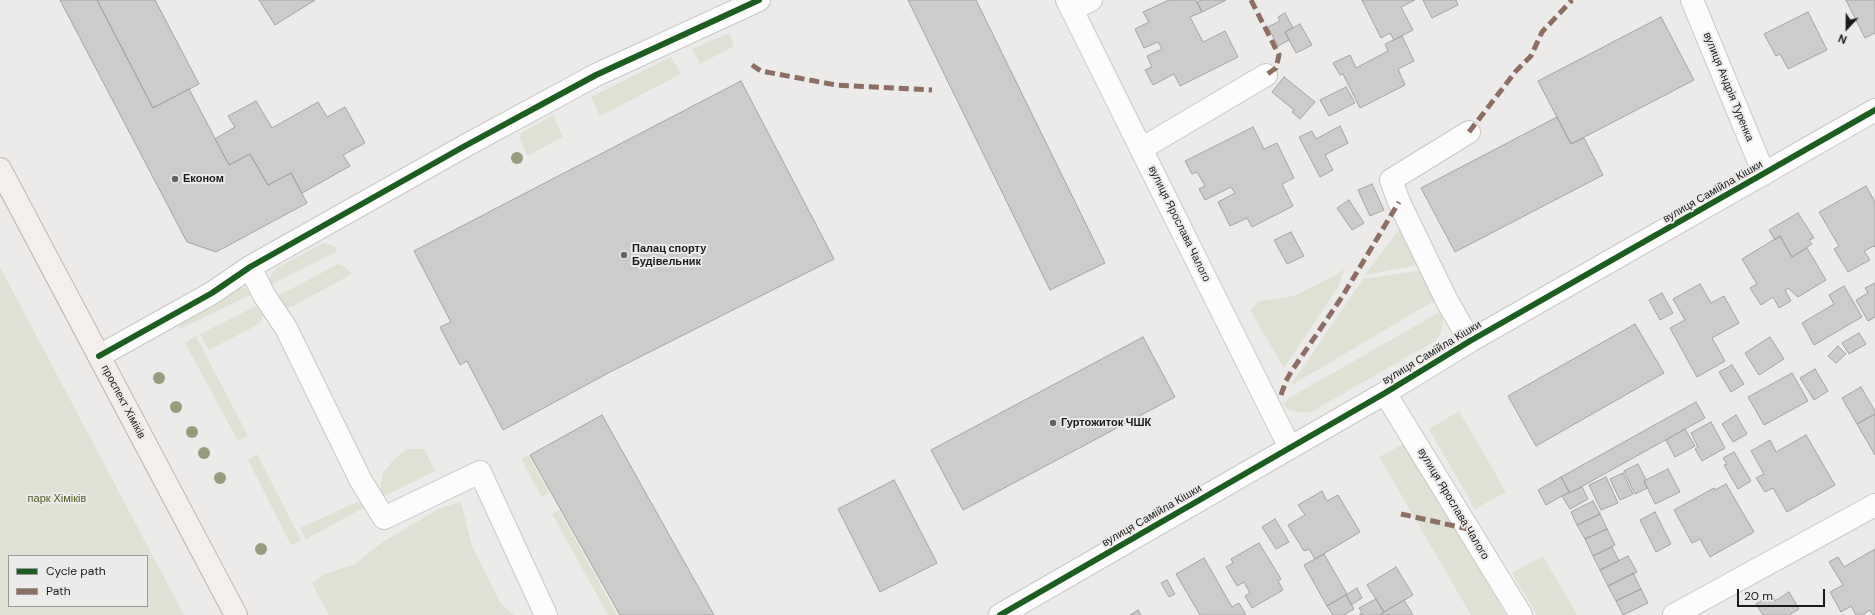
<!DOCTYPE html>
<meta charset="utf-8">
<style>
body{margin:0}
#map{position:relative;width:1875px;height:615px;overflow:hidden;background:#ecebea;font-family:"DM Sans",sans-serif}
canvas{display:block}
.legend{position:absolute;left:8px;top:555px;width:140px;height:52px;box-sizing:border-box;background:#edebe9;border:1px solid #999796;margin:0;padding:5px 7px;list-style:none;font-size:12px;color:#1b1a1a}
.legend li{display:flex;align-items:center;gap:8px;height:20px}
.legend b{width:20px;border:1px solid #999796}
.north{position:absolute;left:1827px;top:8px;width:40px;height:40px;-webkit-text-stroke:3px #edebe9;paint-order:stroke;rotate:202deg;font-size:11px;font-weight:700;line-height:16px;text-align:center;color:#1b1a1a}
.north::after{content:'';display:block;margin:auto;width:14px;height:18px;background:#1b1a1a;clip-path:polygon(50% 0,100% 100%,50% 72%,0 100%)}
.scale{position:absolute;left:1737px;top:589px;width:88px;height:18px;box-sizing:border-box;border:2px solid #1b1a1a;border-top:0;padding-left:5px;font-size:12px;line-height:14px;white-space:nowrap;color:#1b1a1a;-webkit-text-stroke:3px #edebe9;paint-order:stroke}
</style>
<div id="map">
<canvas width="1875" height="615"></canvas>
<ul class="legend">
<li><b style="height:5px;background:#1b5e20"></b>Cycle path</li>
<li><b style="height:5px;background:#8d6e63"></b>Path</li>
</ul>
<div class="north">N</div>
<div class="scale">20 m</div>
</div>
<script>
const ctx = document.querySelector('canvas').getContext('2d');
ctx.lineJoin = 'round';
function fillPath(path, color) { ctx.fillStyle = color; ctx.fill(path, 'evenodd'); }
const shape = rows => new Path2D(rows.map(r => 'M' + r).join(''));
function stroke(path, color, width, dash) { ctx.strokeStyle = color; ctx.lineWidth = width; ctx.lineCap = dash ? 'butt' : 'round'; ctx.setLineDash(dash || []); ctx.stroke(path); }
function write(font, color, halo, rows, align = 'center') {
  ctx.font = font + ' "DM Sans",sans-serif'; ctx.lineWidth = 4; ctx.setLineDash([]); ctx.textBaseline = 'middle'; ctx.strokeStyle = halo; ctx.fillStyle = color; for (const [text, x, y, turn = 0] of rows) {
    ctx.save(); ctx.translate(x, y); ctx.rotate((+turn || 0) * Math.PI / 180); ctx.textAlign = isNaN(turn) ? turn : align; if (halo) ctx.strokeText(text, 0, 0); ctx.fillText(text, 0, 0); ctx.restore();
  }
}
fillPath(shape([
 [729,33,734,46,700,64,692,49],
 [671,57,681,74,600,116,591,97],
 [553,115,563,137,527,156,520,139,521,133],
 [1400,228,1418,265,1365,275],
 [324,243,337,247,336,252,270,285,269,279,272,273,276,268],
 [338,264,347,268,352,274,291,307,285,307,276,297],
 [0,267,184,615,0,615],
 [9,556,147,556,147,606,9,606],
 [1344,269,1339,286,1284,368,1250,310,1259,301,1294,296,1334,276],
 [1423,270,1434,301,1290,386,1363,279],
 [239,288,245,288,252,294,180,329,176,321],
 [260,304,265,313,259,324,209,350,200,334],
 [1440,312,1444,317,1441,333,1435,341,1311,412,1305,413,1289,410,1283,404,1289,398],
 [196,336,248,436,238,441,185,343],
 [1459,411,1506,492,1475,509,1429,429],
 [1405,443,1506,615,1471,615,1379,457],
 [406,449,424,449,435,471,383,497,380,490,383,473,393,460],
 [257,454,301,540,291,545,248,460],
 [528,455,549,493,542,497,521,459],
 [357,502,363,503,365,507,306,539,300,528],
 [461,502,472,546,501,604,514,615,329,615,312,583,325,574,355,564,384,541,440,508],
 [559,510,617,615,608,615,552,514],
 [1543,556,1577,615,1537,615,1512,573]
]), '#dee1d3');
const building = shape([
 [60,0,97,0,153,108,189,89,229,165,250,154,268,185,291,173,307,203,216,252,187,242,60,0],
 [97,0,155,0,199,84,153,108,97,0],
 [259,0,315,0,275,25,259,0],
 [908,0,976,0,1105,263,1050,290,908,0],
 [1169,0,1196,0,1202,12,1190,17,1203,42,1225,31,1238,57,1180,86,1174,74,1153,85,1145,70,1152,67,1147,56,1162,49,1158,42,1144,48,1135,29,1149,22,1143,12,1169,0],
 [1201,0,1226,0,1202,12,1197,2,1201,0],
 [1362,0,1415,0,1401,7,1413,30,1394,40,1390,33,1381,38,1362,0],
 [1423,0,1456,0,1458,5,1432,18,1423,0],
 [1846,0,1875,0,1875,33,1865,38,1846,0],
 [1808,12,1827,50,1788,69,1780,54,1776,56,1764,34,1808,12],
 [1285,13,1293,28,1285,32,1289,40,1278,46,1268,27,1280,21,1278,17,1285,13],
 [1661,17,1694,80,1571,144,1538,81,1661,17],
 [1300,24,1312,45,1296,53,1285,32,1300,24],
 [1402,36,1414,61,1398,69,1405,85,1360,108,1343,74,1340,75,1333,63,1350,55,1356,68,1388,51,1385,44,1402,36],
 [1284,77,1315,102,1300,119,1292,112,1294,110,1272,92,1284,77],
 [741,81,834,259,612,371,503,430,467,361,460,365,440,327,451,322,414,251,741,81],
 [1346,87,1355,103,1329,116,1320,100,1346,87],
 [256,101,272,128,318,102,327,117,345,107,365,143,343,155,350,166,302,193,291,173,268,185,250,154,229,165,215,139,235,127,228,116,256,101],
 [1557,117,1571,144,1584,138,1603,175,1455,252,1421,188,1557,117],
 [1340,126,1348,143,1325,155,1333,170,1320,177,1299,137,1312,131,1316,139,1340,126],
 [1253,127,1264,149,1277,143,1294,178,1282,184,1293,206,1252,227,1247,218,1230,226,1218,202,1235,193,1231,187,1205,200,1199,189,1205,186,1197,172,1192,174,1185,161,1253,127],
 [1372,184,1384,210,1370,216,1358,190,1372,184],
 [1866,186,1875,202,1875,247,1874,246,1864,251,1870,260,1848,272,1834,249,1839,246,1819,212,1866,186],
 [1349,200,1364,223,1352,230,1337,208,1349,200],
 [1798,213,1814,238,1809,240,1812,244,1792,257,1780,236,1775,240,1769,230,1798,213],
 [1291,232,1304,256,1287,264,1274,240,1291,232],
 [1780,236,1792,257,1807,248,1826,280,1798,297,1788,288,1785,290,1791,301,1779,308,1773,297,1761,305,1750,288,1757,284,1742,259,1780,236],
 [1875,283,1875,317,1868,321,1856,300,1868,293,1865,288,1875,283],
 [1700,284,1711,303,1724,296,1739,323,1712,338,1725,361,1697,377,1670,328,1685,320,1673,299,1700,284],
 [1844,286,1862,317,1814,345,1802,323,1834,304,1829,295,1844,286],
 [1662,293,1673,313,1660,320,1649,300,1662,293],
 [1635,324,1664,373,1536,446,1508,396,1635,324],
 [1859,333,1866,344,1849,354,1842,343,1859,333],
 [1143,337,1175,397,963,510,931,450,1143,337],
 [1770,337,1784,359,1759,375,1745,353,1770,337],
 [1838,346,1846,354,1836,363,1828,356,1838,346],
 [1732,365,1744,384,1731,392,1719,372,1732,365],
 [1815,369,1828,391,1814,400,1800,378,1815,369],
 [1792,373,1808,401,1764,425,1748,397,1792,373],
 [1861,387,1875,411,1875,414,1857,424,1842,398,1861,387],
 [1696,402,1705,418,1570,493,1561,477,1696,402],
 [1875,414,1875,455,1857,424,1875,414],
 [602,415,714,615,620,615,530,455,602,415],
 [1736,415,1747,434,1733,442,1722,424,1736,415],
 [1711,422,1725,448,1702,461,1695,449,1698,447,1691,433,1711,422],
 [1685,429,1695,446,1675,457,1666,440,1685,429],
 [1806,435,1835,485,1787,512,1773,488,1765,492,1756,478,1764,474,1751,451,1770,440,1776,452,1806,435],
 [1734,452,1751,481,1738,489,1724,465,1727,464,1723,458,1734,452],
 [1638,464,1646,480,1644,481,1647,488,1635,494,1624,471,1638,464],
 [1668,469,1680,492,1655,504,1644,481,1668,469],
 [1623,473,1633,494,1620,500,1610,479,1623,473],
 [1561,477,1569,492,1546,505,1538,490,1561,477],
 [1606,477,1618,503,1601,510,1589,485,1606,477],
 [894,480,937,563,880,592,838,509,894,480],
 [1726,484,1754,532,1710,557,1700,539,1692,543,1674,510,1714,488,1715,490,1726,484],
 [1582,487,1588,499,1570,509,1562,496,1582,487],
 [1322,491,1327,501,1338,495,1360,532,1315,559,1309,549,1304,551,1288,525,1305,515,1298,505,1322,491],
 [1593,501,1600,514,1577,525,1571,512,1593,501],
 [1655,512,1671,544,1656,552,1640,520,1655,512],
 [1600,514,1607,529,1585,539,1577,525,1600,514],
 [1275,519,1289,542,1276,549,1262,527,1275,519],
 [1607,529,1615,545,1593,556,1585,539,1607,529],
 [1259,543,1281,579,1278,581,1283,590,1252,608,1245,596,1250,593,1244,582,1237,586,1226,567,1233,563,1231,559,1259,543],
 [1612,547,1619,561,1600,570,1593,556,1612,547],
 [1875,549,1875,615,1873,615,1870,610,1862,615,1856,615,1851,606,1841,612,1830,592,1843,585,1829,562,1838,557,1844,567,1875,549],
 [1324,554,1347,594,1327,606,1304,565,1324,554],
 [1628,556,1637,572,1608,586,1600,570,1628,556],
 [1204,558,1232,607,1239,603,1246,615,1200,615,1176,574,1204,558],
 [1396,567,1413,595,1384,612,1367,585,1396,567],
 [1633,573,1641,589,1616,601,1608,586,1633,573],
 [1167,580,1175,594,1169,597,1161,583,1167,580],
 [1357,588,1362,598,1351,605,1346,595,1357,588],
 [1641,589,1648,603,1623,615,1616,601,1641,589],
 [1789,592,1799,609,1789,615,1763,615,1756,604,1772,594,1775,601,1789,592],
 [1346,595,1354,609,1345,614,1346,615,1333,615,1327,606,1346,595],
 [1376,599,1384,612,1380,615,1359,615,1362,613,1359,608,1376,599],
 [1404,600,1413,615,1380,615,1384,612,1404,600],
 [1138,610,1141,615,1130,615,1138,610]
]);
fillPath(building, '#cdcccb');
stroke(building, '#a5a4a3', 1);
const minor = shape([
 [1067,0,1290,448],
 [1692,0,1764,174],
 [1072,10,1091,0],
 [1469,132,1391,180,1399,202,1447,301,1470,341],
 [1141,149,1266,75],
 [250,267,264,295,286,328,361,481,384,518,480,472,546,615],
 [99,356,212,293,250,267,463,147,596,75,759,0],
 [1385,393,1521,615],
 [1000,615,1385,393,1470,341,1875,110],
 [1674,615,1875,505]
]);
const major = shape([
 [0,169,236,615]
]);
stroke(minor, '#c9c8c7', 24);
stroke(major, '#bcb2ae', 24);
stroke(minor, '#fcfcfc', 22);
stroke(major, '#f4eeed', 22);
stroke(shape([
 [1251,0,1279,55,1276,68,1266,75],
 [752,65,761,71,836,85,932,90],
 [1469,132,1516,71,1531,56,1542,32,1572,0],
 [1281,395,1286,381,1291,372,1342,297,1399,202],
 [1401,514,1468,529]
]), '#8d6e63', 5, [10, 5]);
stroke(shape([
 [99,356,212,293,250,267,463,147,596,75,759,0],
 [1000,615,1385,393,1470,341,1875,110]
]), '#1b5e20', 6);
ctx.fillStyle = '#969c7d';
for (const [x, y] of [
 [517,158],
 [159,378],
 [176,407],
 [192,432],
 [204,453],
 [220,478],
 [261,549]
]) { ctx.beginPath(); ctx.arc(x, y, 6, 0, 2 * Math.PI); ctx.fill(); }
for (const [x, y, r, color] of [
 [175,179,4,"#646363"],
 [624,255,4,"#646363"],
 [1053,423,4,"#646363"]
]) { const dot = new Path2D(); dot.arc(x, y, r, 0, 2 * Math.PI); ctx.fillStyle = color; ctx.fill(dot); stroke(dot, '#edebe9', 1.5); }
write('11px', '#1b1a1a', '#edebe9', [
 ["вулиця Андрія Туренка",1728,87,68],
 ["вулиця Самійла Кішки",1713,192,-30],
 ["вулиця Ярослава Чалого",1179,224,64],
 ["вулиця Самійла Кішки",1432,353,-31],
 ["проспект Хіміків",123,402,62],
 ["вулиця Ярослава Чалого",1453,504,59],
 ["вулиця Самійла Кішки",1152,516,-30]
]);
write('bold 11px', '#1b1a1a', '#edebe9', [
 ["Економ",183,179],
 ["Палац спорту",632,249],
 ["Будівельник",632,262],
 ["Гуртожиток ЧШК",1061,423]
], 'left');
write('11px', '#4f5c24', '#edebe9', [
 ["парк Хіміків",57,499]
]);
</script>
